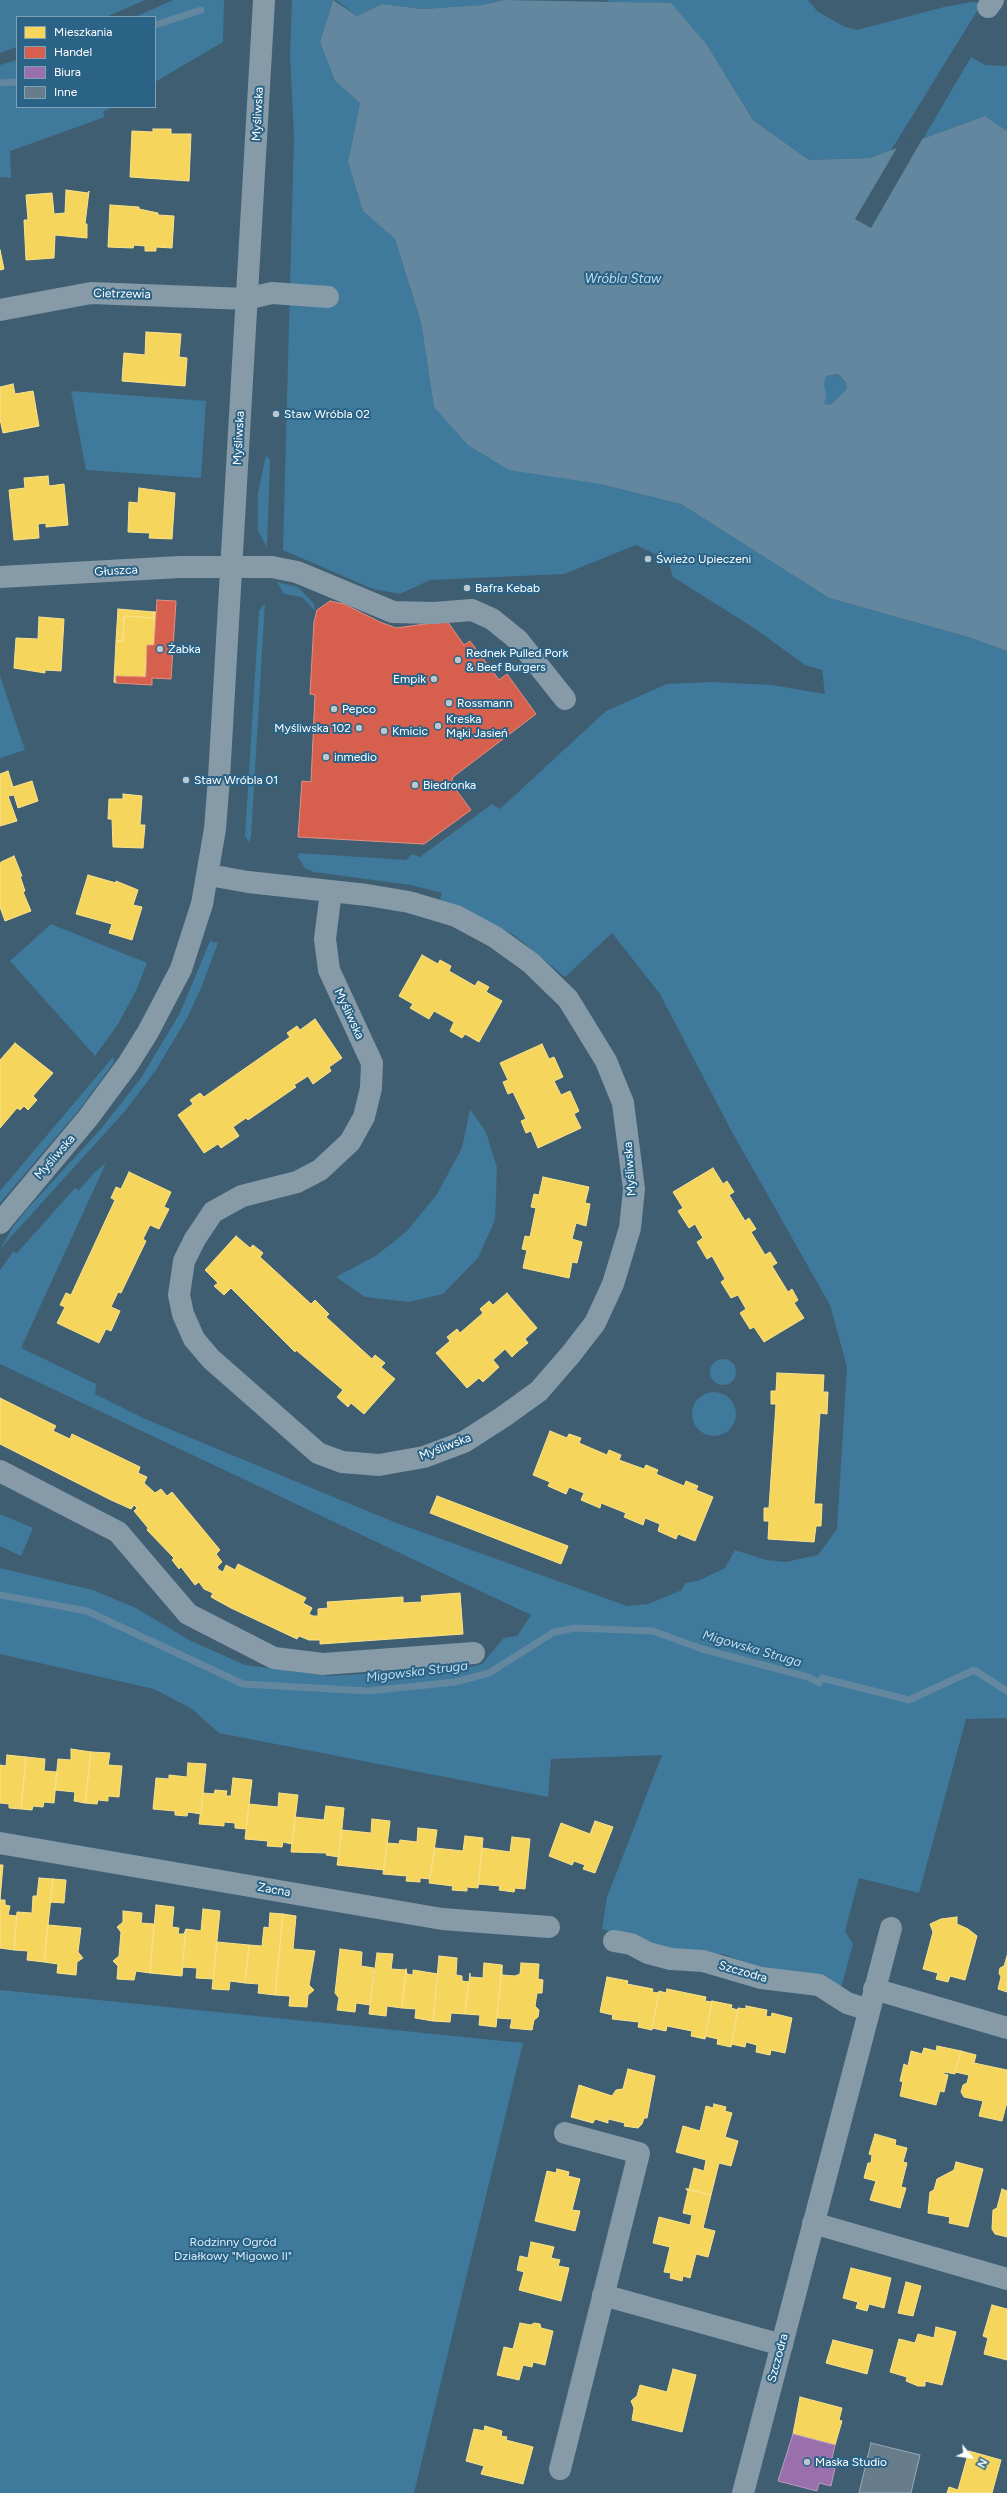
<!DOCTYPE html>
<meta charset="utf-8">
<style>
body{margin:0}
#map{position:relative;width:1007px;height:2493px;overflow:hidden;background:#3f5e71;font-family:Figtree,sans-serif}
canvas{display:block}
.legend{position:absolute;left:16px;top:16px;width:140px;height:92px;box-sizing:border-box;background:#2a6386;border:1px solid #7fa1b6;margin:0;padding:5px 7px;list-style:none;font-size:12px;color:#fff}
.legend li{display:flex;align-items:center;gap:8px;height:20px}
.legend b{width:20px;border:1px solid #7fa1b6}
.north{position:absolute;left:951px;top:2437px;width:40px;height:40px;-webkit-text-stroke:3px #2a6386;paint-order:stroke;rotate:119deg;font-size:11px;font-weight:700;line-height:16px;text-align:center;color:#fff}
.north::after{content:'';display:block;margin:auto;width:14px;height:18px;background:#fff;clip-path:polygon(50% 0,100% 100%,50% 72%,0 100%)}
</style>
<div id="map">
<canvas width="1007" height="2493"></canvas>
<ul class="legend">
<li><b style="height:11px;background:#f6d55c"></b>Mieszkania</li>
<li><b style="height:11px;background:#d6604d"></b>Handel</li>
<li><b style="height:11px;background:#9970ab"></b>Biura</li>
<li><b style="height:11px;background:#677d8b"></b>Inne</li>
</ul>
<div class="north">N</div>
</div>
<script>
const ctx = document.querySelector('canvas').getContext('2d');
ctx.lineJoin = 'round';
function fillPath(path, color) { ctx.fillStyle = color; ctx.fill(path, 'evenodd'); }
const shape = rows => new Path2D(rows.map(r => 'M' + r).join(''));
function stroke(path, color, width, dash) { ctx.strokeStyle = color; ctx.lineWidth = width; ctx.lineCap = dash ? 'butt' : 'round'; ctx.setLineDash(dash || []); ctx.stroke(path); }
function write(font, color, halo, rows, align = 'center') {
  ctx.font = font + ' Figtree,sans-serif'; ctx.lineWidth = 4; ctx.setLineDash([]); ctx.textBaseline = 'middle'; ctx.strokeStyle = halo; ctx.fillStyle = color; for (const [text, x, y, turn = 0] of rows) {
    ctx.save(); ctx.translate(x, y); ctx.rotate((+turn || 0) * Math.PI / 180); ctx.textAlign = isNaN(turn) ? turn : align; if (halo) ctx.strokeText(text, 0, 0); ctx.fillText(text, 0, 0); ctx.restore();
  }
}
fillPath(shape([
 [0,0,145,0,106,17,17,17,17,47,0,53],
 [173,0,224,0,223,42,155,82,155,17,135,17],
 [292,0,333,0,320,42,335,81,360,103,348,162,363,210,395,239,421,322,434,407,600,484,681,504,829,598,968,637,1007,651,1007,1718,966,1719,919,1893,859,1878,845,1931,853,1944,841,1988,756,1967,723,1954,674,1951,602,1929,607,1897,662,1755,551,1759,548,1797,219,1733,192,1709,154,1689,0,1654,0,1568,93,1590,136,1608,189,1640,245,1665,329,1676,466,1668,482,1664,504,1638,517,1636,531,1615,0,1364,0,1270,13,1252,17,1253,75,1188,79,1190,95,1172,106,1163,21,1348,96,1384,95,1394,145,1419,394,1522,627,1606,648,1604,682,1590,685,1583,700,1580,725,1568,735,1550,766,1560,786,1562,818,1555,837,1529,847,1367,830,1305,732,1132,660,994,612,933,565,977,514,935,440,899,442,893,411,885,314,872,305,868,298,857,299,853,406,860,412,854,420,857,492,804,500,809,606,711,667,684,711,682,772,685,825,694,822,670,805,665,754,628,673,577,668,560,636,545,564,574,430,580,400,594,373,589,283,550,294,136,290,54],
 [336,0,504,0,482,5,423,9,382,4,357,16],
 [606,0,808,0,817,11,843,26,857,30,944,7,972,2,982,3,890,152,870,158,809,160,753,120,707,45],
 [971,57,985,65,1007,66,1007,131,985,116,923,139],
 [17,60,17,107,112,107,103,112,105,117,10,151,11,178,0,177,0,65],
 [837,374,846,383,847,389,830,405,824,405,824,384,826,376],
 [71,391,206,401,201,478,86,470],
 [266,455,270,460,267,547,258,531,258,493],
 [277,582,298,587,314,604,315,611,302,597,284,594],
 [265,603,251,837,249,842,245,836,259,611],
 [0,676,25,750,0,758],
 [51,924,147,963,136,991,118,1024,95,1056,10,961],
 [210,941,218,943,201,988,187,1018,156,1070,125,1111,0,1249,13,1227,29,1207,100,1130,141,1078,180,1013],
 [113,1057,114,1062,79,1110,0,1203,0,1191],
 [470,1109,486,1132,497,1168,495,1220,478,1258,443,1294,409,1302,365,1297,336,1277,377,1255,407,1231,437,1194,462,1148],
 '710 1372a13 13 0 1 1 26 0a13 13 0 1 1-26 0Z',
 '692 1414a22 22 0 1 1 44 0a22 22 0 1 1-44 0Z',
 [0,1514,33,1528,21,1556,0,1546],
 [0,1990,523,2043,414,2493,0,2493]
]), '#3f799b');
fillPath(shape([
 [333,0,357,16,382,4,423,9,482,5,504,0,671,3,707,45,753,120,809,160,870,158,985,116,1007,131,1007,651,968,637,829,598,681,504,600,484,509,470,468,445,434,407,421,322,395,239,363,211,348,162,360,103,335,81,320,42],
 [838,374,846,383,847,389,830,405,824,404,826,395,824,384,826,376]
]), '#62879e');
fillPath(shape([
 [924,136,871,228,855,219,898,146]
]), '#3f5e71');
const homes = shape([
 [153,129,171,129,171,134,191,134,189,181,130,177,132,131,153,132,153,129],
 [66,190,88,193,89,191,85,224,87,224,87,238,55,235,54,258,26,260,24,220,28,220,26,195,52,193,54,214,65,213,66,190],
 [110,205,139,207,139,209,158,213,158,215,174,216,172,248,156,247,156,251,145,251,145,246,134,245,133,248,108,247,110,205],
 [0,250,4,269,0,270,0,250],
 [146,332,181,334,179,357,187,358,185,386,122,381,124,353,145,355,146,332],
 [13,384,15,394,33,391,39,426,3,433,0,419,0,387,13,384],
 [48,476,49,486,64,484,68,525,46,527,46,523,38,524,39,538,14,540,9,490,25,488,24,478,48,476],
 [139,488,175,493,172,539,149,538,150,533,128,532,129,502,138,503,139,488],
 [118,609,154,612,154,618,124,616,123,641,116,641,118,609],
 [154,612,156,612,154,645,147,645,145,677,116,676,116,683,114,682,116,641,123,641,124,616,154,618,154,612],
 [39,617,64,619,61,671,45,670,45,673,14,668,16,638,38,639,39,617],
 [8,771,13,787,32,781,38,801,18,808,14,795,8,796,17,821,0,826,0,774,8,771],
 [123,794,142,796,140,825,145,825,143,848,113,847,112,819,108,819,109,799,123,799,123,794],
 [14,856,22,876,20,876,25,891,23,892,31,911,5,921,0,907,0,864,1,862,14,856],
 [88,875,116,883,116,881,138,890,133,905,142,907,132,940,109,933,112,924,76,914,88,875],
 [422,955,438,964,440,960,451,966,449,971,475,986,478,981,489,987,486,992,502,1001,479,1042,465,1034,462,1038,450,1031,454,1022,434,1011,429,1019,410,1008,413,1004,399,996,422,955],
 [315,1019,342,1058,329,1067,331,1071,313,1084,308,1076,294,1085,296,1087,248,1120,246,1118,233,1127,239,1136,221,1148,218,1144,204,1153,178,1115,193,1104,190,1100,200,1093,204,1097,290,1037,287,1033,297,1026,300,1030,315,1019],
 [15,1043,53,1073,33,1096,37,1100,28,1110,24,1106,20,1110,17,1108,0,1128,0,1060,15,1043],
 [542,1044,549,1059,554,1057,563,1077,554,1081,561,1095,570,1091,579,1111,574,1114,581,1128,538,1148,531,1131,526,1133,521,1121,526,1119,513,1092,508,1094,503,1082,508,1080,500,1063,542,1044],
 [713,1168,723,1184,727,1181,734,1192,729,1195,745,1221,749,1218,756,1229,751,1232,765,1255,770,1252,777,1263,772,1266,788,1292,792,1289,798,1300,794,1303,804,1318,764,1342,754,1327,750,1329,740,1313,746,1309,738,1295,731,1298,721,1282,725,1279,712,1256,707,1259,697,1242,703,1238,695,1224,689,1228,678,1211,683,1208,673,1192,713,1168],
 [129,1172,171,1192,164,1207,169,1209,159,1229,150,1225,143,1239,146,1241,121,1293,118,1292,111,1307,120,1311,111,1331,106,1329,99,1343,57,1323,65,1307,60,1305,66,1293,71,1295,115,1200,111,1198,116,1187,121,1189,129,1172],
 [543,1177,589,1187,585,1203,590,1204,586,1226,576,1223,572,1239,582,1242,577,1263,572,1262,569,1278,523,1268,527,1250,522,1249,525,1236,530,1237,536,1208,531,1207,534,1194,539,1195,543,1177],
 [236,1236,250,1248,253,1245,263,1253,260,1257,311,1304,315,1300,329,1314,326,1317,372,1359,375,1355,385,1363,381,1367,395,1379,364,1414,351,1403,348,1407,337,1397,343,1390,296,1350,295,1352,231,1288,224,1295,214,1286,218,1283,205,1270,236,1236],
 [507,1293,537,1328,525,1339,528,1343,517,1352,512,1357,505,1349,493,1360,499,1367,483,1382,479,1378,467,1388,436,1353,450,1341,447,1337,457,1329,460,1333,483,1313,480,1309,489,1301,493,1305,507,1293],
 [777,1373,824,1375,823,1392,828,1392,827,1414,820,1413,814,1504,822,1504,821,1526,816,1526,814,1542,768,1539,769,1521,764,1521,764,1508,769,1508,776,1404,771,1404,771,1391,776,1391,777,1373],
 [0,1398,56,1426,53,1431,70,1439,72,1434,140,1467,138,1473,147,1477,144,1483,155,1493,161,1489,167,1496,172,1492,220,1550,216,1554,222,1562,217,1567,219,1570,223,1572,226,1565,235,1570,238,1564,306,1598,303,1603,312,1608,309,1614,313,1616,318,1616,318,1609,328,1608,327,1602,403,1597,403,1603,422,1602,421,1596,460,1593,463,1634,320,1644,320,1640,309,1640,299,1636,297,1639,231,1608,211,1597,213,1593,204,1589,199,1582,195,1585,181,1567,179,1569,172,1560,174,1558,147,1530,148,1528,134,1511,137,1508,134,1505,131,1509,111,1500,0,1444,0,1398],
 [550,1431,567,1438,569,1434,581,1438,579,1443,607,1455,609,1450,621,1455,619,1460,644,1469,646,1465,658,1470,656,1474,684,1486,686,1481,698,1486,696,1490,713,1497,695,1541,678,1534,676,1539,658,1531,660,1524,645,1518,643,1525,624,1517,626,1513,601,1503,600,1508,581,1500,584,1493,569,1487,566,1494,548,1486,550,1482,533,1475,550,1431],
 [437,1496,568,1546,561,1564,430,1513,437,1496],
 [71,1749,91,1752,85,1803,74,1801,75,1792,55,1790,58,1759,71,1760,71,1749],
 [91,1752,110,1753,108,1765,122,1766,119,1797,108,1796,108,1801,98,1800,97,1804,85,1803,91,1752],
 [7,1755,26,1757,21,1809,9,1808,9,1804,0,1803,0,1765,6,1766,7,1755],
 [26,1757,45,1759,44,1771,57,1772,54,1803,44,1802,43,1807,33,1806,32,1810,21,1809,26,1757],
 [188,1763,206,1764,201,1814,188,1812,187,1816,175,1815,175,1811,153,1809,156,1778,169,1779,169,1775,187,1777,188,1763],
 [233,1778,252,1780,246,1829,235,1828,235,1823,224,1822,224,1826,199,1824,203,1793,214,1794,215,1790,227,1791,226,1796,231,1796,233,1778],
 [279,1793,298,1795,292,1844,283,1842,282,1847,267,1846,268,1841,245,1839,249,1804,278,1807,279,1793],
 [326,1806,344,1808,339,1857,326,1855,327,1853,291,1852,295,1817,324,1820,326,1806],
 [372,1819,390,1821,384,1870,337,1865,342,1830,371,1833,372,1819],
 [595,1821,613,1827,595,1873,583,1869,585,1865,574,1861,572,1865,549,1856,561,1823,590,1834,595,1821],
 [418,1828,437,1830,430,1879,420,1878,420,1882,406,1881,407,1876,383,1874,387,1843,399,1844,400,1840,417,1842,418,1828],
 [465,1836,483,1838,478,1888,467,1887,467,1891,452,1890,453,1886,429,1883,435,1848,463,1851,465,1836],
 [512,1837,530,1839,525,1889,515,1888,514,1892,499,1890,500,1886,478,1884,482,1848,510,1852,512,1837],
 [0,1865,3,1865,0,1900,5,1900,5,1905,10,1906,8,1915,17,1916,14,1950,0,1948,0,1865],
 [39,1878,53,1879,44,1962,27,1960,28,1951,14,1950,17,1912,32,1913,33,1896,37,1896,39,1878],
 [53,1879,66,1880,64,1903,50,1902,53,1879],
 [156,1905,174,1907,172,1927,179,1928,178,1934,184,1934,186,1929,182,1976,150,1973,156,1905],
 [203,1909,220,1911,213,1979,196,1978,197,1968,182,1967,186,1929,201,1931,203,1909],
 [123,1911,142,1913,141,1923,154,1924,150,1973,136,1971,134,1980,117,1979,118,1966,113,1961,119,1956,121,1932,117,1927,123,1922,123,1911],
 [270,1913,283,1914,275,1995,258,1993,259,1984,245,1983,249,1945,262,1946,264,1927,269,1928,270,1913],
 [283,1914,296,1916,293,1949,315,1951,309,1985,314,1990,308,1995,307,2007,289,2006,290,1996,275,1995,283,1914],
 [957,1917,957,1924,968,1929,977,1936,965,1980,950,1976,948,1982,936,1979,938,1973,923,1969,933,1932,930,1924,941,1919,957,1917],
 [48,1925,81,1928,78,1952,83,1958,77,1962,76,1975,57,1973,58,1964,44,1962,48,1925],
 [217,1942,249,1945,245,1983,230,1981,229,1990,212,1989,217,1942],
 [340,1949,362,1952,361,1966,374,1968,370,2005,356,2003,355,2012,337,2010,339,1998,335,1993,340,1949],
 [377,1953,393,1954,391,1969,406,1970,402,2008,387,2006,386,2016,369,2014,377,1953],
 [439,1956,457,1958,456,1975,462,1976,462,1981,469,1982,465,2014,451,2013,450,2022,433,2021,439,1956],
 [1007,1956,1007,1992,998,1989,1001,1977,999,1973,1000,1968,1004,1966,1007,1956],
 [484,1963,502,1965,496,2027,479,2025,480,2015,465,2014,470,1973,470,1977,483,1978,484,1963],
 [521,1963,539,1964,538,1979,543,1980,542,1993,537,1993,535,2006,539,2010,538,2017,534,2020,532,2030,510,2028,512,2019,497,2018,502,1965,502,1975,515,1976,520,1974,521,1963],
 [406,1969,407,1974,413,1975,413,1970,438,1974,433,2021,415,2018,416,2009,402,2008,406,1969],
 [607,1977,628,1981,627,1984,653,1989,652,1992,659,1993,652,2030,638,2027,639,2022,612,2019,613,2015,600,2012,607,1977],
 [667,1989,706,1997,705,2001,712,2002,705,2039,691,2036,692,2031,667,2026,666,2031,652,2028,659,1991,666,1993,667,1989],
 [712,2001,732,2005,731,2008,738,2010,731,2047,717,2044,718,2039,705,2036,712,2001],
 [746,2006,767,2010,766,2016,771,2017,772,2013,792,2018,785,2053,771,2050,770,2055,756,2052,757,2045,746,2042,745,2047,731,2044,738,2008,746,2009,746,2006],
 [937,2046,961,2051,955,2074,944,2072,944,2074,948,2075,944,2092,940,2091,936,2105,900,2096,903,2082,900,2081,904,2064,908,2066,911,2051,922,2054,924,2048,936,2051,937,2046],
 [961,2051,976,2055,974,2063,1007,2070,1007,2102,1002,2121,979,2116,983,2101,964,2097,961,2092,963,2085,967,2083,969,2075,955,2072,961,2051],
 [628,2069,655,2076,647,2118,644,2118,642,2124,638,2128,624,2126,625,2123,608,2119,608,2123,595,2119,593,2123,571,2117,579,2085,612,2096,616,2090,623,2089,628,2069],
 [714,2104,726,2107,725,2111,732,2113,725,2137,738,2141,731,2166,719,2163,711,2195,686,2189,689,2189,694,2168,704,2171,706,2160,676,2152,683,2126,700,2131,706,2106,713,2108,714,2104],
 [875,2134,896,2140,895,2145,907,2148,903,2162,907,2163,901,2187,906,2188,900,2208,870,2200,876,2181,864,2178,868,2163,871,2163,872,2155,869,2154,875,2134],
 [956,2162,983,2169,968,2227,949,2223,950,2217,928,2213,930,2192,934,2190,937,2179,954,2170,956,2162],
 [557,2169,569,2172,568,2176,580,2179,572,2210,580,2211,575,2231,535,2221,547,2171,556,2173,557,2169],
 [686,2189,711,2195,703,2228,715,2231,708,2257,696,2254,690,2278,683,2276,682,2281,670,2278,671,2273,664,2272,670,2247,653,2243,659,2217,690,2225,692,2215,683,2213,688,2191,686,2189],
 [1002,2189,1007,2191,1007,2237,995,2234,992,2229,993,2210,997,2208,1002,2189],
 [531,2242,554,2247,551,2258,560,2260,558,2266,569,2268,561,2301,519,2290,524,2272,517,2270,520,2256,528,2258,531,2242],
 [851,2268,891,2278,884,2308,869,2304,867,2311,856,2308,858,2302,843,2298,851,2268],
 [906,2282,921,2286,913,2316,898,2313,906,2282],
 [992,2305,1007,2309,1007,2360,984,2354,988,2338,983,2336,992,2305],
 [520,2323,531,2325,534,2323,540,2324,541,2328,553,2331,545,2365,533,2362,532,2367,523,2365,519,2380,497,2375,504,2347,513,2349,520,2323],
 [936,2327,956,2332,942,2385,925,2381,925,2386,918,2386,906,2381,907,2377,890,2372,899,2339,915,2343,918,2334,934,2338,936,2327],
 [833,2340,873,2350,867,2374,826,2363,833,2340],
 [673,2369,696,2375,682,2432,632,2420,634,2408,631,2401,637,2396,640,2385,667,2392,673,2369],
 [800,2397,842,2408,839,2420,842,2421,835,2445,793,2434,800,2397],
 [485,2426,502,2431,501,2436,507,2437,506,2440,533,2447,523,2484,481,2474,484,2466,466,2461,474,2429,484,2431,485,2426],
 [969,2451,1001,2460,992,2493,947,2493,949,2487,958,2490,969,2451]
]);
fillPath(homes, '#f6d55c');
stroke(homes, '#f9e28d', 1);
const shops = shape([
 [157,600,176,601,171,679,152,678,152,685,116,683,116,676,146,677,147,645,154,645,157,600],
 [330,601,344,604,380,622,396,628,447,621,464,645,470,641,499,680,507,674,536,714,453,777,451,783,471,810,424,844,298,837,302,781,311,782,315,695,310,694,314,622,317,610,330,601]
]);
fillPath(shops, '#d6604d');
stroke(shops, '#e29082', 1);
const offices = shape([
 [793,2434,835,2445,830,2467,835,2468,831,2486,819,2483,817,2491,778,2481,793,2434]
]);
fillPath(offices, '#9970ab');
stroke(offices, '#b89bc4', 1);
stroke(shape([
 [155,25,201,10],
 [0,83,17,82],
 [0,1595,87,1611,243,1684,368,1691,455,1682,489,1673,554,1632,575,1628,653,1631,702,1649,808,1677,819,1683,822,1678,909,1700,974,1670,1007,1691]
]), '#62879e', 7);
const building = shape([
 [871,2443,920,2455,911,2493,859,2493,871,2443]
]);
fillPath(building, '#677d8b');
stroke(building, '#99aab5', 1);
stroke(shape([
 [988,7,993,0],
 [0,310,91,293,246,299,272,293,328,297],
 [0,577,180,567,272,567,297,572,393,612,434,613,472,610,492,619,518,640,565,699],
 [209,875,248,882,367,895,409,902,456,916,495,937,531,963,568,999,606,1061,623,1103,634,1189,630,1228,613,1284,595,1323,571,1354,539,1391,503,1417,464,1442,424,1457,379,1465,342,1462,318,1453,211,1359,194,1339,183,1314,179,1295,184,1261,195,1239,213,1212,242,1196,297,1182,320,1170,350,1142,364,1117,371,1088,372,1063,329,970,325,939,331,891],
 [0,1223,88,1118,128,1064,148,1032,181,969,202,904,215,829,219,778,264,0],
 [0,1471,118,1532,188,1614,274,1658,323,1664,474,1653],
 [0,1843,442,1919,549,1927],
 [614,1941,631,1944,648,1953,671,1959,703,1961,761,1978,819,1985,847,2003,869,2010],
 [874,1989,1007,2028],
 [813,2223,1007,2279],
 [603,2295,782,2345],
 [560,2469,639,2153,565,2133],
 [743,2493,891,1928]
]), '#869aa7', 22);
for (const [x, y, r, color] of [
 [276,414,4,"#bcc7cd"],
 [648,559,4,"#bcc7cd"],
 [467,588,4,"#bcc7cd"],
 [160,649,4,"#bcc7cd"],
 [458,660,4,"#bcc7cd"],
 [434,679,4,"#bcc7cd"],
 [449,703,4,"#bcc7cd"],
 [334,709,4,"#bcc7cd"],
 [438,726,4,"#bcc7cd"],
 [359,728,4,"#bcc7cd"],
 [384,731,4,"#bcc7cd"],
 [326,757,4,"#bcc7cd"],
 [186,780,4,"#bcc7cd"],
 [415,785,4,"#bcc7cd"],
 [807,2462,4,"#bcc7cd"]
]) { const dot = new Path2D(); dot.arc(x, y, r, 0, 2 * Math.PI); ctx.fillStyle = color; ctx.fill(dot); stroke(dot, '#2a6386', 1.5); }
write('12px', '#fff', '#2a6386', [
 ["Myśliwska",258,114,-87],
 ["Cietrzewia",122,294,1],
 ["Myśliwska",239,438,-87],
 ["Głuszca",116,571,-3],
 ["Myśliwska",349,1014,65],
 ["Myśliwska",55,1157,-49],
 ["Myśliwska",630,1169,-94],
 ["Myśliwska",445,1447,-21],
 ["Zacna",274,1890,10],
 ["Szczodra",743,1972,16],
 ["Szczodra",778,2358,-75]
]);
write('12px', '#fff', '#2a6386', [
 ["Staw Wróbla 02",284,414],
 ["Świeżo Upieczeni",656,559],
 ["Bafra Kebab",475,588],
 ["Żabka",168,649],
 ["Rednek Pulled Pork",466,653],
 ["& Beef Burgers",466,667],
 ["Empik",426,679,"right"],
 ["Rossmann",457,703],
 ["Pepco",342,709],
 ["Kreska",446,719],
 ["Mąki Jasień",446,733],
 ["Myśliwska 102",351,728,"right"],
 ["Kmicic",392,731],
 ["inmedio",334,757],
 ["Staw Wróbla 01",194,780],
 ["Biedronka",423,785],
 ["Maska Studio",815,2462]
], 'left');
write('12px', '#d9ebf6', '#2a6386', [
 ["Rodzinny Ogród",233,2242],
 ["Działkowy \"Migowo II\"",233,2256]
]);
write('italic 13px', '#c1deef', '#2a6386', [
 ["Wróbla Staw",623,279],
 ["Migowska Struga",752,1649,16],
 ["Migowska Struga",417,1672,-7]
]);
</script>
